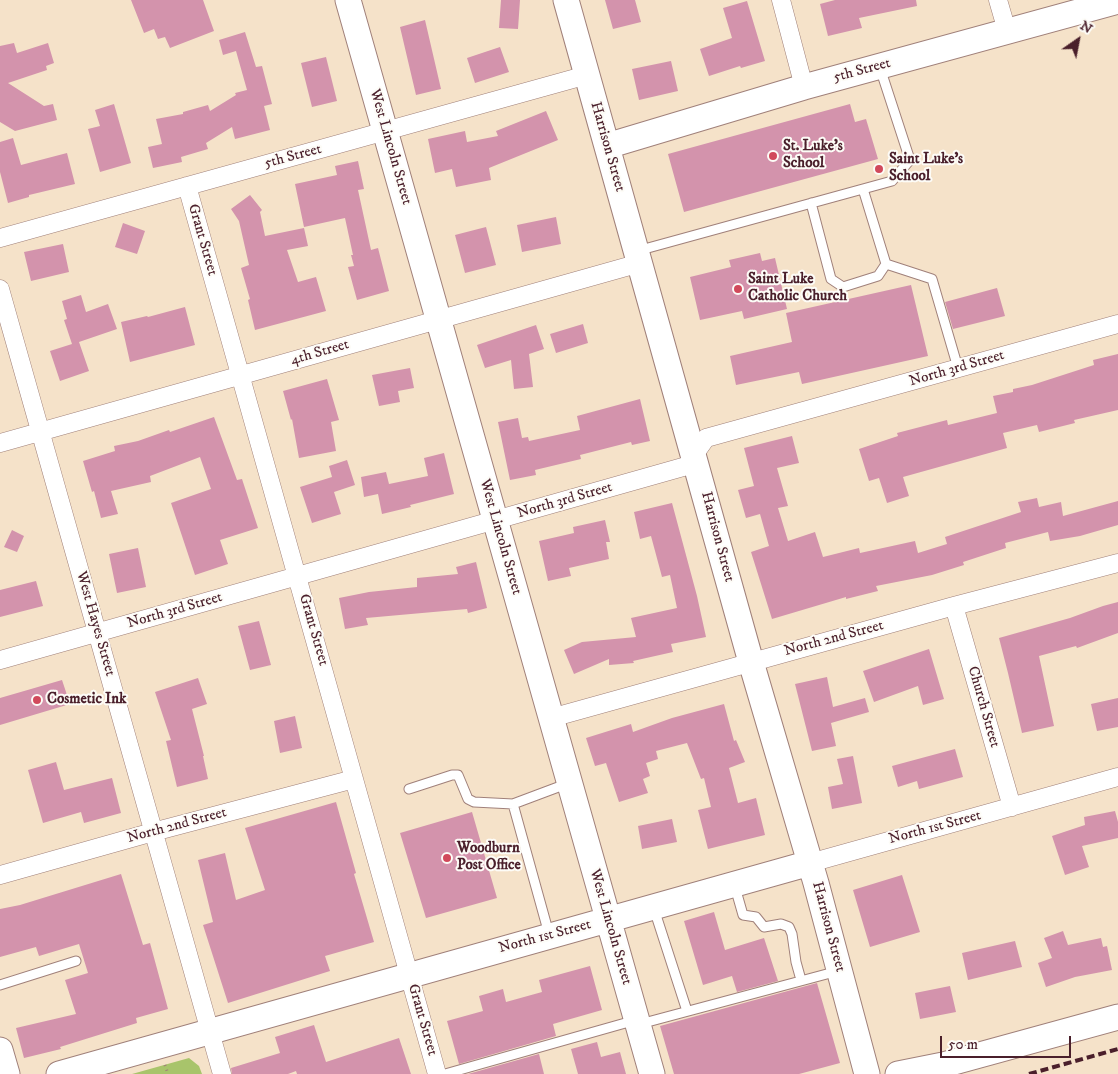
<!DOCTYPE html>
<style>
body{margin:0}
#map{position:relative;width:1118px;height:1074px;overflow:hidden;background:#f5e2c9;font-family:"IM FELL DW Pica",serif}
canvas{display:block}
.north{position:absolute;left:1053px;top:15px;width:50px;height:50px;-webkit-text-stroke:4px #fdfcf7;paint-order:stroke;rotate:33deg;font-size:14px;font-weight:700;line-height:20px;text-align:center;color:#4a1f2b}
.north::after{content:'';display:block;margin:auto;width:18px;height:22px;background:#4a1f2b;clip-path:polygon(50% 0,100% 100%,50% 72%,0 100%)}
.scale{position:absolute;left:940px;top:1036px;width:131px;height:22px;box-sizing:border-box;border:2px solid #4a1f2b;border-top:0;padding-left:6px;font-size:15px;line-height:18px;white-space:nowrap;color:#4a1f2b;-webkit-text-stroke:4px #fdfcf7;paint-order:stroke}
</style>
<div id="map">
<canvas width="1118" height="1074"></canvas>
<div class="north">N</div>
<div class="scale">50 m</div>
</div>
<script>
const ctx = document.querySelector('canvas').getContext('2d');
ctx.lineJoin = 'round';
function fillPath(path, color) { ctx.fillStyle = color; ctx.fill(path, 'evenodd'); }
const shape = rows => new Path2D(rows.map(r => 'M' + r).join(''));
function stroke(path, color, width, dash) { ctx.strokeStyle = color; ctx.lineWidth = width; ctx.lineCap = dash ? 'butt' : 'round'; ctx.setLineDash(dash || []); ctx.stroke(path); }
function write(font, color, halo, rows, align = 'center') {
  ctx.font = font + ' "IM FELL DW Pica",serif'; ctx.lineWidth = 4; ctx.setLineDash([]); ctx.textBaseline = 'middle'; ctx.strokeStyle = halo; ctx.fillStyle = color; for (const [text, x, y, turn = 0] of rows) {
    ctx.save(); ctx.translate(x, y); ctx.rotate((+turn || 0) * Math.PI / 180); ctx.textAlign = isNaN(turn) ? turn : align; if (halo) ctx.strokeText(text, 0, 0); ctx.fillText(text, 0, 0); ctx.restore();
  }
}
fillPath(shape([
 [189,1058,199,1066,202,1074,132,1074]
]), '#a8c46b');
fillPath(shape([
 [131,0,203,0,214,31,170,48,165,37,158,39,154,29,144,33],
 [501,0,520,0,518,29,499,28],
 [605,0,635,0,641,22,613,29],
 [835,0,916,0,917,6,859,18,862,28,828,36,820,4],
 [747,1,765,61,741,68,740,66,709,76,700,49,732,38,723,8],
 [425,20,441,89,416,95,400,27],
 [245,32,256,67,262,66,272,104,264,106,270,130,235,139,232,127,206,143,208,149,181,157,182,162,153,168,148,147,162,144,156,119,183,114,183,112,208,105,210,111,236,95,235,93,247,90,236,51,223,55,219,40],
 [14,43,17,53,48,43,54,63,46,66,47,70,8,83,44,106,53,104,57,120,15,131,0,122,0,46],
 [500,47,509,72,475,83,467,58],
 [326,57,337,101,312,107,301,63],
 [671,61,678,91,639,100,632,69],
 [114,104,131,163,100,172,88,129,100,126,95,110],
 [850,104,855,122,866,119,878,159,684,212,668,154],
 [546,111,558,140,489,168,491,180,456,187,452,169,435,173,428,139,465,131,467,142,498,136,496,131],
 [13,138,21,165,67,153,75,184,29,195,29,197,8,203,0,172,0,142],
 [358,161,364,189,358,190,371,250,378,248,389,291,357,300,348,267,354,266,351,255,353,255,345,218,304,227,295,184,337,175,335,166],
 [250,195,262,210,260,212,265,236,304,228,308,246,287,250,298,282,316,277,326,311,255,330,248,300,250,299,241,268,249,265,239,221,231,209],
 [556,217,561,244,522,252,517,225],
 [123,223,145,231,137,254,115,247],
 [486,227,496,265,465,273,455,235],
 [63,244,69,272,31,281,24,252],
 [760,253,762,261,775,258,787,309,744,319,742,311,700,320,690,277,731,267,729,260],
 [911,285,928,356,802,384,799,372,736,385,730,356,792,342,786,313],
 [997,288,1005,316,953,329,945,302],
 [81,295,86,312,108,304,117,329,79,342,89,371,60,381,50,351,72,344,64,320,67,319,62,301],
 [185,307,195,345,130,362,121,322,147,316,148,317],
 [583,324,588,343,556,353,550,334],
 [536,325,544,349,529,354,533,387,514,389,511,360,485,368,477,345],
 [1118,354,1118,410,1074,420,1075,423,1039,432,1037,425,1003,433,1007,448,903,477,909,496,887,503,879,478,869,481,859,449,898,436,897,433,947,420,948,425,997,413,993,396,1013,392,1013,389,1032,385,1094,365,1093,360],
 [410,368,414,388,398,391,400,402,379,406,372,375],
 [327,379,339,420,331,422,336,451,299,458,292,419,291,420,283,391],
 [640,399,650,441,632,445,631,442,580,455,581,459,535,470,536,475,510,480,498,422,518,418,522,438,528,437,529,441,580,430,577,416],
 [214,417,237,480,242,479,258,528,220,540,228,564,195,575,171,503,211,489,200,457,150,476,151,482,111,491,118,514,101,518,94,491,92,492,83,461,115,451,114,446,138,441,169,430,170,432],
 [792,436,799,463,777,468,788,506,778,508,788,541,815,532,823,557,859,548,860,553,915,541,918,553,947,544,945,537,1021,512,1018,502,1037,498,1039,507,1061,502,1063,516,1118,501,1118,525,1080,536,1050,541,1048,532,1005,543,1006,548,963,562,964,565,932,575,876,586,878,591,846,599,846,597,772,619,751,552,769,546,760,514,746,518,738,490,754,486,744,448],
 [444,453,454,494,410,505,411,507,382,514,378,494,364,497,361,477,386,472,389,484,428,476,424,458],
 [347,460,355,485,334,492,341,514,312,523,300,487,332,477,329,466],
 [672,503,697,596,706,637,671,644,673,652,633,661,634,663,609,665,609,659,574,674,564,650,582,642,636,637,631,618,677,608,670,575,662,577,651,536,640,539,634,512],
 [605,520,610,542,606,542,609,559,569,568,571,576,548,581,539,541,574,533,573,527],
 [12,530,24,536,17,552,4,547],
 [138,548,146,587,117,593,109,554],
 [476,562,487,608,468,613,467,609,366,618,368,625,345,629,339,598,369,592,417,587,417,578,458,574,456,567],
 [36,581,43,606,0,617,0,590],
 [1118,602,1118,633,1077,648,1076,646,1039,656,1054,726,1022,733,1008,673,999,638,1070,618,1103,606],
 [259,621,271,665,250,670,238,626],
 [929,649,944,699,923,705,918,686,874,702,863,671],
 [827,677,833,707,865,698,869,712,831,723,836,746,812,751,795,684],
 [198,678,207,704,192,709,204,756,203,756,208,779,177,787,166,741,171,740,155,692],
 [62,680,70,704,0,725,0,698],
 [1118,698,1118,727,1097,731,1091,704],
 [724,704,734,741,736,740,745,762,729,768,738,803,756,798,765,835,708,849,698,810,711,807,704,778,701,779,687,743,656,751,658,759,646,763,650,776,643,779,648,793,619,802,606,763,595,766,586,738,631,724,633,732,672,718],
 [295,716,302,748,280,753,274,721],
 [955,749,963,777,919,789,917,781,898,787,892,766],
 [853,756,862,803,832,809,828,787,843,784,837,759],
 [56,762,64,790,112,778,121,813,84,823,81,812,43,823,28,770],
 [336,802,356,873,354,874,374,942,325,956,330,971,228,1003,203,925,213,922,198,860,225,853,236,900,265,890,245,828],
 [1115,811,1118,822,1118,838,1082,846,1089,867,1065,875,1052,836,1085,825,1084,817],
 [472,812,497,898,426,918,400,833],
 [672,819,677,842,642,849,638,826],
 [121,874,143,945,150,943,168,1009,136,1018,137,1023,60,1047,61,1049,24,1058,16,1028,76,1014,65,980,88,973,79,944,39,956,36,947,0,957,0,909,20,905],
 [902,875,920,932,870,947,853,890],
 [714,912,725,950,764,938,778,981,737,992,732,976,703,985,684,921],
 [1063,931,1068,945,1101,938,1103,947,1107,946,1112,970,1075,977,1046,987,1038,963,1052,958,1044,938],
 [1015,941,1022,967,968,980,962,953],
 [590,966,602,1010,553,1024,556,1036,459,1064,447,1021,483,1011,479,996,503,989,506,1002,542,992,539,980],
 [817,983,840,1063,799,1074,674,1074,660,1026],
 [950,986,956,1012,920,1019,915,993],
 [314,1025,326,1062,399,1038,411,1074,297,1074,296,1071,288,1074,232,1074,231,1068,280,1053,275,1037],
 [597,1042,601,1057,620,1052,626,1074,578,1074,571,1049],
 [539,1054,544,1074,468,1074]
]), '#d393ac');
const lane = shape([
 [811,203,831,279,843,287,878,276,886,264,863,189],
 [637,251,892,181,910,160,880,68],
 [886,264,932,279,958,368],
 [409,789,452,775,458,775,468,799,474,802,513,804,569,783],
 [513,804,549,934],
 [735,887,743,915,756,917,764,927,781,924,789,927,792,934,796,962,801,980],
 [654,909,687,1011],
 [0,985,76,961],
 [640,1024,838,971],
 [445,1074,636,1020]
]);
const street = shape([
 [781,0,804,87],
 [998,0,1007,31],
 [187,186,437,1074],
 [0,238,587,75],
 [0,289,222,1074],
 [0,443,640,263],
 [954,606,1012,807],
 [0,660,683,467,687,465,706,438,1118,324],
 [551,718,954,606,1118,563],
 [810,863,1118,777],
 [0,875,153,832,354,779]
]);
const secondary = shape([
 [348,0,652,1074],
 [566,0,751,662,816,883,867,1074],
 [607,146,804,87,1118,1],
 [0,1050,7,1074],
 [59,1074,810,863],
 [898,1074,943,1065,1118,1017]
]);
stroke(lane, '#a0807a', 11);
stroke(street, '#a0807a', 19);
stroke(secondary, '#a0807a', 27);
stroke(shape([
 [165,1065,168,1074]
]), '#a0807a', 3, [1, 4]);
stroke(lane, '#fff', 9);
stroke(street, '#fff', 18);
stroke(secondary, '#fff', 25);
stroke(shape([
 [1029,1074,1118,1049]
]), '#4a1f2b', 4, [8, 4]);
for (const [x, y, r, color] of [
 [773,156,5,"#d1495b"],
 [879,169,5,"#d1495b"],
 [738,289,5,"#d1495b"],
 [37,700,5,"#d1495b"],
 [447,858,5,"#d1495b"]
]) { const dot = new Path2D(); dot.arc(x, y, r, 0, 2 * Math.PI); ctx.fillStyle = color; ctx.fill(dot); stroke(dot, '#fdfcf7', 2); }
write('15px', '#4a1f2b', '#fdfcf7', [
 ["5th Street",862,71,-15],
 ["West Lincoln Street",390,147,74],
 ["Harrison Street",607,147,74],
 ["5th Street",293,157,-15],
 ["Grant Street",202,240,74],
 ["4th Street",320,353,-16],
 ["North 3rd Street",957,369,-16],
 ["North 3rd Street",565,501,-16],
 ["West Lincoln Street",500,537,74],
 ["Harrison Street",717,537,75],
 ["North 3rd Street",175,611,-16],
 ["West Hayes Street",95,624,74],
 ["Grant Street",313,630,74],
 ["North 2nd Street",834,639,-15],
 ["Church Street",983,707,74],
 ["North 2nd Street",177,826,-15],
 ["North 1st Street",935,828,-15],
 ["West Lincoln Street",610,927,74],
 ["Harrison Street",828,927,75],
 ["North 1st Street",545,937,-15],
 ["Grant Street",422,1020,74]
]);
write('bold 15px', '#4a1f2b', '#fdfcf7', [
 ["St. Luke's",783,147],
 ["School",783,164],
 ["Saint Luke's",889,160],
 ["School",889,177],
 ["Saint Luke",748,280],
 ["Catholic Church",748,297],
 ["Cosmetic Ink",47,700],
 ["Woodburn",457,849],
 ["Post Office",457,866]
], 'left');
</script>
